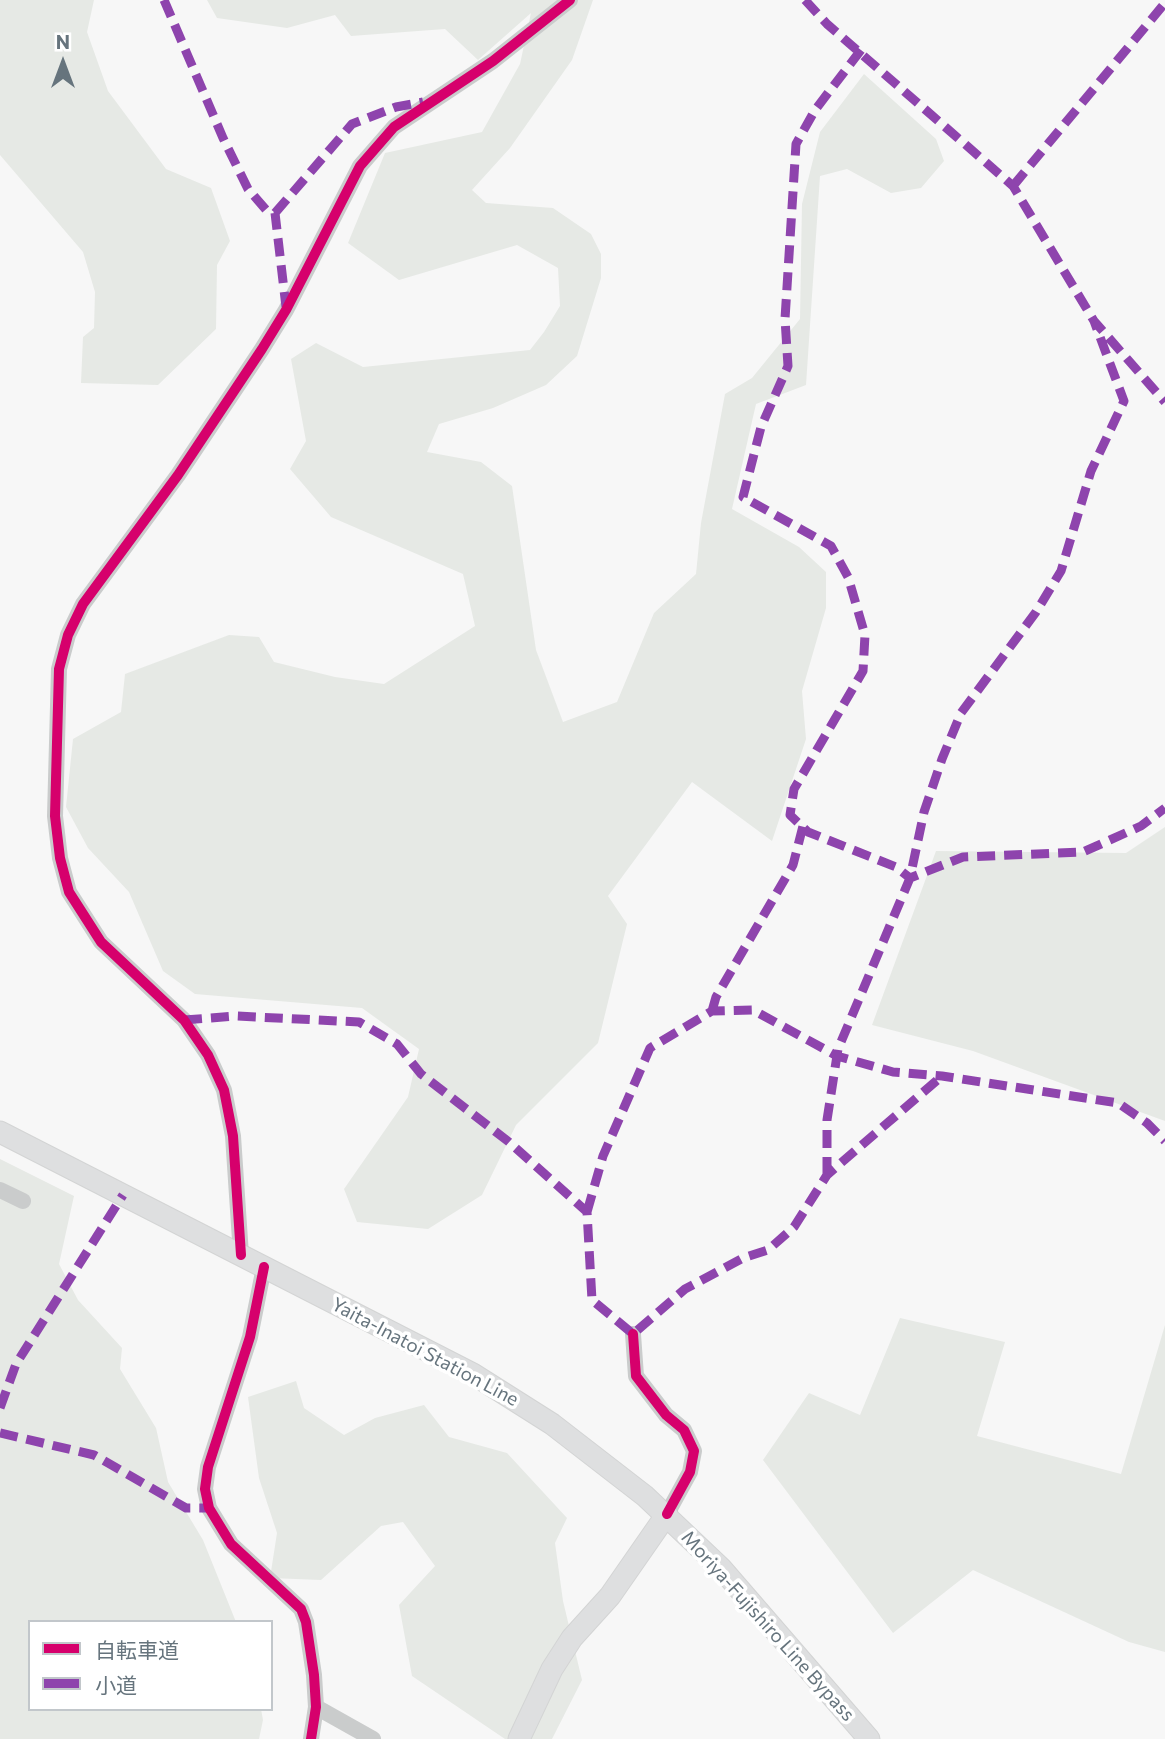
<!DOCTYPE html>
<meta charset="utf-8">
<style>
body{margin:0}
#map{position:relative;width:1165px;height:1739px;overflow:hidden;background:#f7f7f7;font-family:Commissioner,"Noto Sans JP",sans-serif}
canvas{display:block}
.legend{position:absolute;left:28px;top:1620px;width:245px;height:91px;box-sizing:border-box;background:#fff;border:2px solid #c2c7cb;margin:0;padding:9px 12px;list-style:none;font-size:21px;color:#66747d}
.legend li{display:flex;align-items:center;gap:14px;height:35px}
.legend b{width:35px;border:2px solid #c2c7cb}
.north{position:absolute;left:28px;top:28px;width:70px;height:70px;-webkit-text-stroke:5px #fff;paint-order:stroke;rotate:0deg;font-size:19px;font-weight:700;line-height:28px;text-align:center;color:#66747d}
.north::after{content:'';display:block;margin:auto;width:24px;height:32px;background:#66747d;clip-path:polygon(50% 0,100% 100%,50% 72%,0 100%)}
</style>
<div id="map">
<canvas width="1165" height="1739"></canvas>
<ul class="legend">
<li><b style="height:9px;background:#d6006c"></b>自転車道</li>
<li><b style="height:9px;background:#8e44ad"></b>小道</li>
</ul>
<div class="north">N</div>
</div>
<script>
const ctx = document.querySelector('canvas').getContext('2d');
ctx.lineJoin = 'round';
function fillPath(path, color) { ctx.fillStyle = color; ctx.fill(path, 'evenodd'); }
const shape = rows => new Path2D(rows.map(r => 'M' + r).join(''));
function stroke(path, color, width, dash) { ctx.strokeStyle = color; ctx.lineWidth = width; ctx.lineCap = dash ? 'butt' : 'round'; ctx.setLineDash(dash || []); ctx.stroke(path); }
function write(font, color, halo, rows, align = 'center') {
  ctx.font = font + ' Commissioner,sans-serif'; ctx.lineWidth = 7; ctx.setLineDash([]); ctx.textBaseline = 'middle'; ctx.strokeStyle = halo; ctx.fillStyle = color; for (const [text, x, y, turn = 0] of rows) {
    ctx.save(); ctx.translate(x, y); ctx.rotate((+turn || 0) * Math.PI / 180); ctx.textAlign = isNaN(turn) ? turn : align; if (halo) ctx.strokeText(text, 0, 0); ctx.fillText(text, 0, 0); ctx.restore();
  }
}
fillPath(shape([
 [0,0,94,0,87,32,108,91,166,169,211,188,230,241,217,265,216,329,158,385,81,383,83,337,94,328,95,292,83,252,0,155],
 [207,0,593,0,572,60,510,148,472,190,486,203,553,208,591,234,601,254,601,278,577,356,546,385,493,408,439,424,427,452,481,462,512,486,536,650,563,722,617,702,654,613,696,574,701,523,725,394,752,378,800,319,802,204,820,132,864,74,936,139,944,161,921,188,891,193,847,169,820,176,806,385,756,404,732,509,799,547,826,572,826,608,802,691,806,739,772,841,692,782,608,896,627,924,598,1043,516,1125,482,1195,428,1229,357,1222,344,1189,408,1097,419,1049,362,1008,195,994,163,971,129,892,88,848,66,807,73,739,121,712,125,674,229,635,259,637,274,662,335,677,384,684,475,626,463,574,331,517,290,469,306,441,291,359,316,343,363,367,530,350,544,332,560,306,558,268,517,245,399,280,348,243,385,153,482,132,520,64,531,13,478,60,445,29,351,36,335,15,287,28,217,18],
 [1165,827,1165,1121,973,1051,872,1025,936,851,1126,853],
 [0,1159,74,1196,59,1264,78,1300,122,1348,120,1369,156,1428,168,1482,203,1540,236,1622,30,1622,30,1709,261,1709,263,1720,259,1739,0,1739],
 [900,1318,1005,1342,977,1436,1121,1474,1165,1325,1165,1652,1129,1642,973,1570,893,1633,763,1460,809,1393,860,1415],
 [296,1381,304,1408,344,1435,375,1418,424,1405,449,1437,507,1453,567,1518,555,1543,563,1601,582,1680,552,1739,505,1739,412,1676,399,1605,435,1566,403,1522,381,1526,321,1580,270,1578,277,1533,259,1478,248,1397]
]), '#e6e9e5');
const secondary = shape([
 [0,1132,473,1374,552,1424,645,1496,721,1568,869,1739],
 [519,1739,552,1669,572,1638,610,1596,667,1514]
]);
stroke(secondary, '#d3d4d4', 23);
stroke(shape([
 [0,1190,23,1201],
 [241,1255,233,1136,224,1090,208,1055,184,1020,101,942,69,892,60,858,55,816,59,669,68,635,83,604,178,475,262,349,286,310,360,166,394,127,493,61,570,0],
 [264,1267,250,1337,208,1467,205,1489,209,1508,231,1544,301,1609,306,1622,314,1675,316,1707,311,1739],
 [633,1334,636,1376,666,1415,684,1430,694,1451,690,1472,667,1514],
 [316,1707,373,1739]
]), '#cacccc', 16);
stroke(secondary, '#dedfe0', 21);
stroke(shape([
 [164,0,223,138,248,189,268,212,275,213,286,307],
 [805,0,827,24,1013,186,1094,321,1165,402],
 [861,50,815,110,796,144,785,319,788,366,761,427,743,497,831,546,848,577,865,635,863,671,794,789,790,815,808,832,896,867,910,878,963,857,1083,852,1141,826,1165,808],
 [1013,186,1165,3],
 [275,213,352,124,396,107,423,102],
 [712,1011,716,997,793,865,803,826],
 [184,1020,236,1016,359,1022,397,1044,421,1074,509,1142,587,1212,592,1300,633,1334,685,1289,743,1258,768,1250,794,1227,827,1175,942,1076],
 [827,1175,827,1120,838,1049,910,878,924,812,942,759,961,713,1036,612,1061,571,1091,471,1124,401,1094,321],
 [587,1212,603,1156,650,1048,712,1011,753,1010,837,1056,893,1072,942,1076,1118,1103,1147,1123,1165,1141],
 [0,1408,16,1364,123,1195],
 [0,1433,94,1455,186,1508,209,1508]
]), '#8e44ad', 9, [18, 9]);
stroke(shape([
 [241,1255,233,1136,224,1090,208,1055,184,1020,101,942,69,892,60,858,55,816,59,669,68,635,83,604,178,475,262,349,286,310,360,166,394,127,493,61,570,0],
 [264,1267,250,1337,208,1467,205,1489,209,1508,231,1544,301,1609,306,1622,314,1675,316,1707,311,1739],
 [633,1334,636,1376,666,1415,684,1430,694,1451,690,1472,667,1514]
]), '#d6006c', 10);
write('19px', '#66747d', '#fff', [
 ["Yaita-Inatoi Station Line",425,1352,28],
 ["Moriya-Fujishiro Line Bypass",768,1626,48]
]);
</script>
